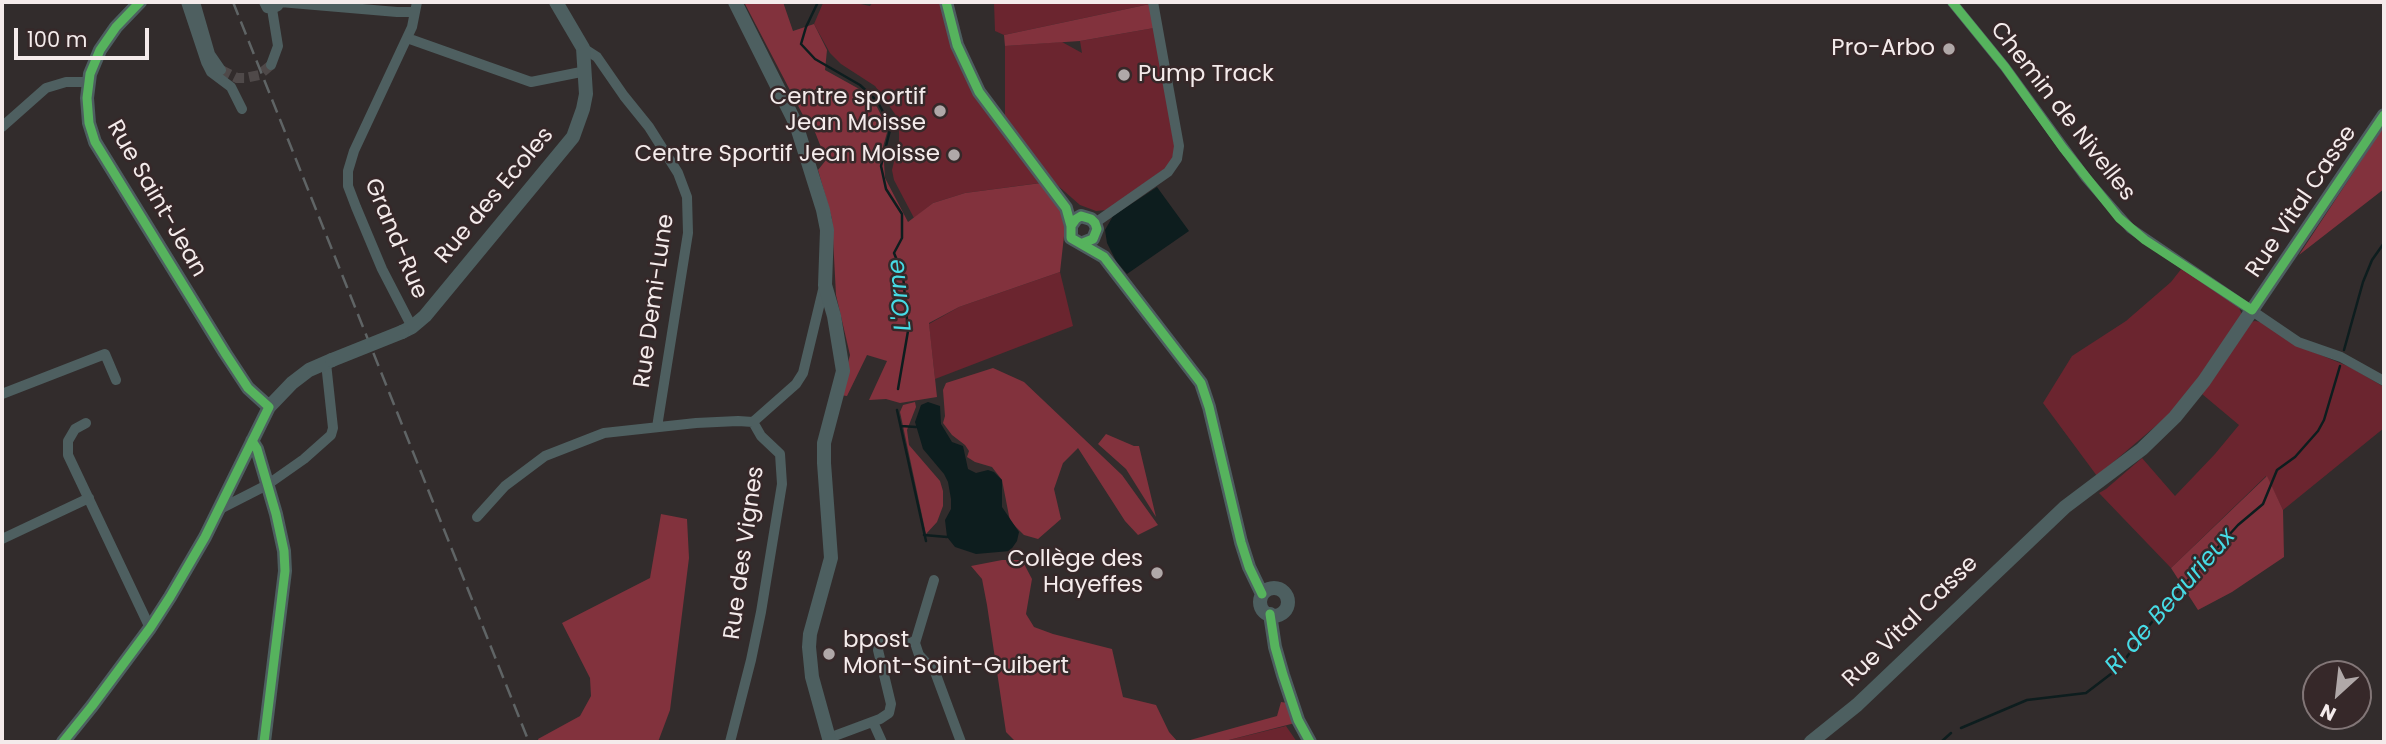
<!DOCTYPE html>
<meta charset="utf-8">
<style>
body{margin:0}
#map{position:relative;width:2386px;height:744px;overflow:hidden;background:#322c2c;font-family:Poppins,sans-serif}
canvas{display:block}
.frame{position:absolute;inset:0;border:4px solid #f4ebeb;pointer-events:none}
.north{position:absolute;left:2302px;top:660px;width:70px;height:70px;box-sizing:border-box;background:#362829;border:2px solid #827677;border-radius:50%;rotate:207deg;font-size:19px;font-weight:700;line-height:28px;text-align:center;color:#f4ebeb}
.north::after{content:'';display:block;margin:auto;width:24px;height:32px;background:#b0a8a8;clip-path:polygon(50% 0,100% 100%,50% 72%,0 100%)}
.scale{position:absolute;left:14px;top:28px;width:135px;height:32px;box-sizing:border-box;border:4px solid #f4ebeb;border-top:0;padding-left:9px;font-size:21px;line-height:24px;white-space:nowrap;color:#f4ebeb;-webkit-text-stroke:5px #362829;paint-order:stroke}
</style>
<div id="map">
<canvas width="2386" height="744"></canvas>
<div class="frame"></div>
<div class="north">N</div>
<div class="scale">100 m</div>
</div>
<script>
const ctx = document.querySelector('canvas').getContext('2d');
ctx.lineJoin = 'round';
function fillPath(path, color) { ctx.fillStyle = color; ctx.fill(path, 'evenodd'); }
const shape = rows => new Path2D(rows.map(r => 'M' + r).join(''));
function stroke(path, color, width, dash) { ctx.strokeStyle = color; ctx.lineWidth = width; ctx.lineCap = dash ? 'butt' : 'round'; ctx.setLineDash(dash || []); ctx.stroke(path); }
function write(font, color, halo, rows, align = 'center') {
  ctx.font = font + ' Poppins,sans-serif'; ctx.lineWidth = 5; ctx.setLineDash([]); ctx.textBaseline = 'middle'; ctx.strokeStyle = halo; ctx.fillStyle = color; for (const [text, x, y, turn = 0] of rows) {
    ctx.save(); ctx.translate(x, y); ctx.rotate((+turn || 0) * Math.PI / 180); ctx.textAlign = isNaN(turn) ? turn : align; if (halo) ctx.strokeText(text, 0, 0); ctx.fillText(text, 0, 0); ctx.restore();
  }
}
fillPath(shape([
 [829,2,851,2,870,6,873,2,940,2,952,46,1040,183,965,193,933,203,914,218,894,180,892,170,899,141,899,124,895,114,875,86,841,64,830,53,814,24,823,3],
 [994,2,1150,2,1150,4,1004,35,995,31],
 [1154,28,1175,149,1170,165,1107,210,1096,211,1080,205,1056,184,1005,118,1005,46,1062,42,1082,53,1080,41],
 [2182,268,2238,305,2242,315,2198,379,2171,413,2097,476,2043,403,2072,356,2126,321,2171,282],
 [1060,272,1073,326,935,379,929,324,959,307],
 [2255,321,2261,322,2296,345,2350,367,2384,387,2384,428,2283,510,2266,476,2171,568,2099,493,2106,489,2142,458,2175,496,2215,454,2239,425,2202,394,2251,322],
 [1286,726,1297,742,1221,742]
]), '#6b252f');
fillPath(shape([
 [744,2,783,2,793,31,814,24,827,50,825,70,861,90,877,107,888,129,883,147,885,178,908,222,933,203,965,193,1041,183,1066,218,1060,272,959,307,929,323,937,397,900,403,886,399,869,400,887,361,867,355,847,396,840,395,850,355,836,295,832,219,818,170,826,160,813,127,806,121],
 [1150,4,1154,28,1080,41,1005,46,1004,35],
 [2384,126,2384,189,2299,255],
 [993,368,1024,382,1122,475,1158,525,1138,535,1125,521,1078,448,1063,463,1054,489,1061,519,1038,539,1024,535,1010,521,1002,480,992,467,975,462,967,457,969,451,965,445,952,435,943,423,945,416,943,390,946,383],
 [915,402,916,407,907,430,909,445,940,481,943,491,943,506,937,522,926,534,900,412,903,405],
 [1106,434,1134,446,1139,446,1156,517,1126,469,1098,444],
 [2267,476,2283,510,2284,557,2232,592,2198,610,2171,568],
 [661,514,687,519,689,558,670,710,658,742,539,742,538,739,580,716,591,696,590,678,562,623,650,578],
 [1002,560,1022,560,1032,579,1026,614,1034,627,1053,634,1112,649,1123,697,1156,705,1169,732,1178,742,1016,742,1006,732,987,605,982,579,971,566],
 [1281,702,1288,703,1295,723,1221,742,1183,742,1277,716]
]), '#82323d');
fillPath(shape([
 [1157,187,1189,231,1127,274,1116,261,1107,243,1105,230,1113,216],
 [928,402,940,406,941,424,952,442,963,446,968,469,976,473,988,470,994,472,1002,480,1002,507,1019,532,1017,541,1010,551,976,554,955,547,947,537,945,520,951,509,951,499,948,482,944,474,923,449,915,422,921,405]
]), '#0d1d1e');
stroke(shape([
 [818,2,806,27,801,44,815,59,860,85,877,101,891,126,881,166,886,189,902,214,902,238,894,253,903,275,908,331,898,389],
 [2344,350,2363,282,2372,260,2384,243],
 [897,410,926,541],
 [901,426,916,427],
 [924,535,947,537],
 [1961,728,2027,700,2086,693,2120,667,2144,632,2168,602,2238,525,2263,504,2277,470,2295,457,2318,431,2324,420,2340,366],
 [1941,742,1951,733]
]), '#0d1d1e', 2.5);
stroke(shape([
 [221,70,237,78,245,78,259,75,271,65]
]), '#4f4949', 10, [10, 5]);
stroke(shape([
 [186,2,206,62,211,72,231,87,242,109],
 [195,2,210,54,221,70],
 [264,2,267,8,272,9,278,6,280,2,397,12,415,12],
 [1952,2,2005,67,2086,178,2130,228,2298,342,2341,357,2384,381],
 [407,38,531,82,586,71],
 [583,48,597,57,624,96,649,127,678,173,687,197,688,233,657,427],
 [271,65,278,46,272,9],
 [2,127,46,88,66,82,89,82],
 [1095,223,1168,172,1177,159,1179,146,1153,2],
 [412,327,382,269,356,207,348,186,348,171,354,151,412,27,417,2],
 [2,394,105,354,116,380],
 [86,423,75,429,68,441,68,455,150,628],
 [218,510,267,485,304,459,331,435,333,428,326,363],
 [477,517,505,486,545,456,604,433,696,423,738,421,753,422],
 [2,539,89,498],
 [915,643,934,580],
 [873,722,882,742],
 [829,738,880,719,889,713,891,704,878,650,880,643,893,637,915,643,919,655,935,672,961,742],
 [730,742,751,660,761,612,782,484,780,454,761,436,753,422,796,384,803,373,824,286]
]), '#4e5f60', 10);
stroke(shape([
 [140,2,116,27,100,50,90,74,87,98,89,123,95,142,225,353,248,388,269,407],
 [735,2,796,124,823,210,827,230,825,285,834,316,843,371,824,443,824,463,831,558,810,634,809,647,812,677,830,742],
 [946,2,957,45,979,92,1066,208,1071,226],
 [1083,243,1093,239,1097,229,1095,223,1091,219,1081,216,1076,219,1071,226,1071,238,1104,257,1201,383,1209,407,1241,542,1249,567,1262,594],
 [402,332,412,327,425,316,573,137,583,109,586,94,583,48,556,2],
 [252,441,257,449,276,514,284,551,285,571,264,742],
 '1260 602a14 14 0 1 1 28 0a14 14 0 1 1-28 0Z',
 [1270,614,1275,647,1283,675,1298,720,1310,742],
 [63,742,92,706,150,628,170,597,205,537,269,407,292,383,309,370,332,360],
 [1811,742,1857,705,2065,507,2142,449,2175,417,2204,381,2384,115]
]), '#4d5f60', 14);
stroke(shape([
 [233,2,529,742]
]), '#5f6465', 2.5, [14, 7]);
stroke(shape([
 [332,360,402,332]
]), '#4d5f60', 14);
stroke(shape([
 [946,2,957,45,979,92,1066,208,1071,226],
 [1952,2,2005,67,2063,148,2119,218,2145,240,2252,310,2384,115],
 [1083,243,1093,239,1097,229,1095,223,1091,219,1081,216,1076,219,1071,226,1071,238,1104,257,1201,383,1209,407,1241,542,1249,567,1262,594],
 [252,441,257,449,276,514,284,551,285,571,264,742],
 [1270,614,1275,647,1283,675,1298,720,1310,742],
 [63,742,92,706,150,628,170,597,205,537,269,407,248,388,225,353,95,142,89,123,87,98,90,74,100,50,116,27,140,2]
]), '#56b35d', 9);
for (const [x, y, r, color] of [
 [1949,49,7,"#b0a8a8"],
 [1124,75,7,"#b0a8a8"],
 [940,111,7,"#b0a8a8"],
 [954,155,7,"#b0a8a8"],
 [1157,573,7,"#b0a8a8"],
 [829,654,7,"#b0a8a8"]
]) { const dot = new Path2D(); dot.arc(x, y, r, 0, 2 * Math.PI); ctx.fillStyle = color; ctx.fill(dot); stroke(dot, '#362829', 2.5); }
write('23px', '#f4ebeb', '#362829', [
 ["Pro-Arbo",1935,49],
 ["Pump Track",1138,75,"left"],
 ["Centre sportif",926,98],
 ["Jean Moisse",926,124],
 ["Centre Sportif Jean Moisse",940,155],
 ["Collège des",1143,560],
 ["Hayeffes",1143,586],
 ["bpost",843,641,"left"],
 ["Mont-Saint-Guibert",843,667,"left"]
], 'right');
write('23px', '#f4ebeb', '#362829', [
 ["Chemin de Nivelles",2062,112,52],
 ["Rue des Ecoles",495,196,-50],
 ["Rue Saint-Jean",156,199,60],
 ["Rue Vital Casse",2302,202,-56],
 ["Grand-Rue",395,239,67],
 ["Rue Demi-Lune",655,301,-82],
 ["Rue des Vignes",745,553,-82],
 ["Rue Vital Casse",1911,622,-44]
]);
write('italic 24px', '#46dbe5', '#362829', [
 ["L'Orne",901,295,-96],
 ["Ri de Beaurieux",2171,602,-49]
]);
</script>
